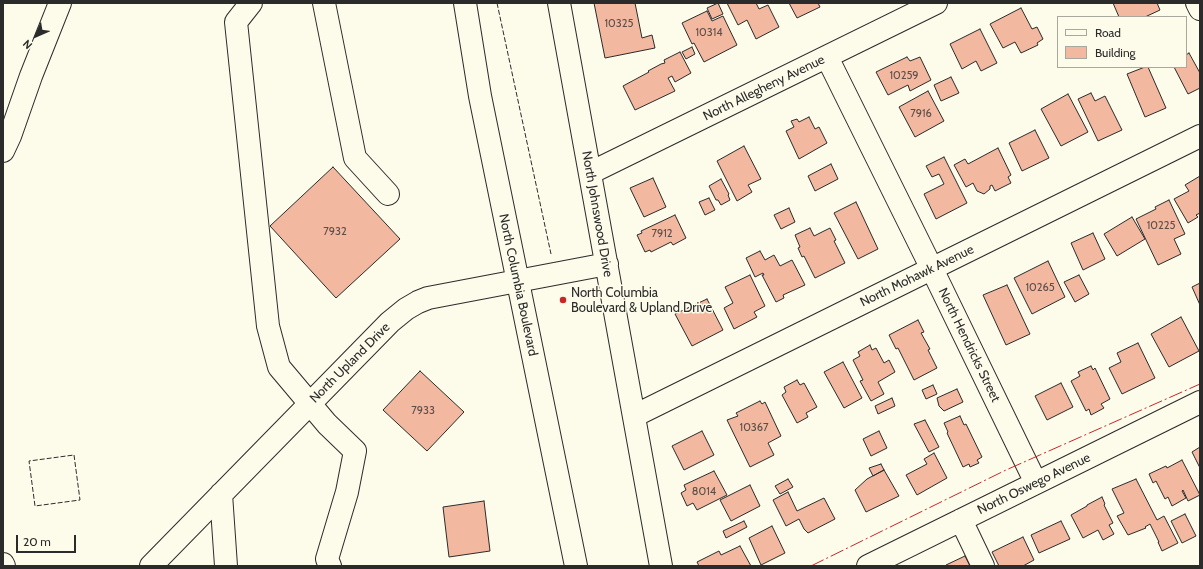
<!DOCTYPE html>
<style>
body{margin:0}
#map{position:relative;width:1203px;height:569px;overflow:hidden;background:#fdfbea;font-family:Cabin,sans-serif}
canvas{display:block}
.frame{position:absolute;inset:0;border:4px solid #2b2b2b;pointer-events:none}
.legend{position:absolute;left:1057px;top:16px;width:130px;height:52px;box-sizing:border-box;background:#fdfbea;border:1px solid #a9a89e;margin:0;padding:5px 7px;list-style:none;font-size:12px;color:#2b2b2b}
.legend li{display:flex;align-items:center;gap:8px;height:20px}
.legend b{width:20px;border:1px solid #a9a89e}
.north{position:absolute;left:16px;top:16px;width:40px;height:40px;-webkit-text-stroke:3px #fdfbea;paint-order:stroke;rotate:225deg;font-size:11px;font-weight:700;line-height:16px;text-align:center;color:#2b2b2b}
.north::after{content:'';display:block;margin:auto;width:14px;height:18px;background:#2b2b2b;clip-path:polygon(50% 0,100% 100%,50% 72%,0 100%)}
.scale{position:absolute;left:16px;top:535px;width:60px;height:18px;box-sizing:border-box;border:2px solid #2b2b2b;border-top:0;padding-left:5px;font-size:12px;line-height:14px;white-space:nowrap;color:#2b2b2b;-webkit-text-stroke:3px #fdfbea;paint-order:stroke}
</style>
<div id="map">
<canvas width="1203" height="569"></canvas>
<div class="frame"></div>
<ul class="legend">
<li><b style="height:5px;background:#fdfbea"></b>Road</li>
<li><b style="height:11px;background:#f2b8a0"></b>Building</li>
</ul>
<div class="north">N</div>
<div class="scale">20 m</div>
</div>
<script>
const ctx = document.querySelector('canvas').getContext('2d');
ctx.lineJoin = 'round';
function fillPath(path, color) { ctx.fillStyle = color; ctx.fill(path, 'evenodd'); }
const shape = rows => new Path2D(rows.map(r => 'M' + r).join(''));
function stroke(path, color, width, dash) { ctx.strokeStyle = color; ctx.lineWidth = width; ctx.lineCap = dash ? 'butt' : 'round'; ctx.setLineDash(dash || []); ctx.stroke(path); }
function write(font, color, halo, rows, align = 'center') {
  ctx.font = font + ' Cabin,sans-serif'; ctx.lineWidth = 3; ctx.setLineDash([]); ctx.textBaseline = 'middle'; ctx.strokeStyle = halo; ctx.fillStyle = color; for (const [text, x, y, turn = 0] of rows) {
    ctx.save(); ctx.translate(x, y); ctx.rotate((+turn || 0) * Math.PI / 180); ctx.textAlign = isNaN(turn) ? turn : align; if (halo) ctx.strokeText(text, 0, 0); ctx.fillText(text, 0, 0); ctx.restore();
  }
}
const building = shape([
 [594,3,635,3,642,38,652,35,655,48,605,58,594,3],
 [718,3,723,14,712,19,707,8,718,3],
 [727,3,756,3,759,9,768,5,779,27,756,39,747,20,738,25,727,3],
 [789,3,818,3,820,7,797,18,789,3],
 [1113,3,1157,3,1160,10,1145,17,1119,17,1113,3],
 [1021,8,1032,29,1037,27,1043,39,1037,43,1038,45,1021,53,1015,42,1003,48,990,24,1021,8],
 [707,11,712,21,723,16,737,45,704,62,694,43,692,44,682,23,707,11],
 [980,29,997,63,981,71,976,61,962,69,950,44,980,29],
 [692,47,695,54,686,59,682,52,692,47],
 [680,52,691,73,675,82,672,76,668,78,675,91,635,110,623,86,649,72,648,71,661,64,665,63,664,60,680,52],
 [1189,53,1200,73,1200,88,1188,94,1174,67,1186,67,1186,55,1189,53],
 [907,57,910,61,920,57,931,80,910,91,908,85,888,95,876,72,907,57],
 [1145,67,1148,67,1166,108,1145,117,1127,74,1145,67],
 [951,77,959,93,941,101,934,85,951,77],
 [928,91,944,121,915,137,899,107,928,91],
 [1091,93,1095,101,1105,96,1122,130,1098,141,1078,99,1091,93],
 [1068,94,1088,132,1061,146,1041,109,1068,94],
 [809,117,815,129,819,127,827,143,799,159,786,131,794,127,791,121,797,119,799,122,809,117],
 [1035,130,1049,158,1022,171,1009,143,1035,130],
 [744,146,761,179,748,185,752,192,737,201,717,161,744,146],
 [998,148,1011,175,1008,177,1011,183,995,191,992,185,990,186,990,189,984,194,977,191,973,183,966,187,954,165,965,159,968,164,998,148],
 [944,157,967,203,936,219,924,194,944,184,939,174,932,177,926,166,944,157],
 [831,164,838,179,815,191,808,176,831,164],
 [333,167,400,239,336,298,270,226,333,167],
 [1200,176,1200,213,1196,215,1198,217,1188,223,1174,199,1189,191,1185,185,1200,176],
 [653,178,666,207,644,217,630,188,653,178],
 [721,179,729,194,728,195,730,200,721,205,718,200,716,200,709,186,721,179],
 [709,198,715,210,705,215,699,202,709,198],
 [1169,200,1185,234,1174,239,1181,254,1158,265,1136,219,1156,209,1155,207,1169,200],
 [856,202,878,249,858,259,834,213,856,202],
 [789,208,795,222,781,229,774,215,789,208],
 [675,215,686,238,673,245,671,242,651,252,650,250,645,252,637,235,642,233,641,231,675,215],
 [1132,217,1145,239,1117,256,1104,234,1132,217],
 [810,228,814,236,830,228,836,240,834,241,845,263,815,278,804,256,802,257,798,248,800,247,795,235,810,228],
 [1093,233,1105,259,1083,270,1071,243,1093,233],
 [760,251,765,260,774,255,780,266,792,260,805,285,783,295,784,298,776,302,762,275,764,275,763,273,755,277,746,258,760,251],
 [1048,261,1065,297,1032,314,1014,278,1048,261],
 [750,275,765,306,754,312,757,317,734,329,724,308,733,303,725,287,750,275],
 [1079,275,1089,294,1075,302,1064,282,1079,275],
 [1200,283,1200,305,1192,287,1200,283],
 [1007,285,1030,334,1006,345,983,295,1007,285],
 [707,299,723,330,692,346,675,314,707,299],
 [1181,317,1199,351,1169,367,1151,334,1181,317],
 [918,320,924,332,921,333,930,349,928,350,937,368,914,380,898,348,896,349,889,335,918,320],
 [1138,343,1155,378,1122,394,1109,368,1121,362,1117,353,1138,343],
 [870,345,872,350,876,348,884,363,889,360,895,372,878,382,884,394,871,401,860,381,863,380,853,360,860,356,858,352,870,345],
 [843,362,862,398,844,408,824,372,843,362],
 [1091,366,1093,370,1095,368,1110,399,1101,404,1104,408,1091,415,1089,409,1086,411,1071,381,1080,376,1078,372,1091,366],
 [420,371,464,412,427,451,383,410,420,371],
 [797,380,800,385,804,383,817,407,806,413,808,417,797,423,782,395,786,392,784,387,797,380],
 [1061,383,1073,407,1047,420,1035,396,1061,383],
 [933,385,937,394,926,399,922,390,933,385],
 [957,389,963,402,944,411,939,406,937,398,957,389],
 [892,398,895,406,878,414,875,406,892,398],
 [760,401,762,404,765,402,781,436,768,443,774,455,750,467,727,420,738,416,736,413,760,401],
 [960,416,964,425,966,424,982,457,977,460,979,463,970,467,969,464,963,467,947,433,948,432,944,423,960,416],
 [925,420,939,447,929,452,914,424,925,420],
 [702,431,714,455,684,470,672,446,702,431],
 [879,431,887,448,871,456,863,439,879,431],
 [1200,447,1200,468,1192,452,1200,447],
 [934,453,947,478,917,495,906,475,927,464,924,459,934,453],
 [1182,460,1200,495,1188,501,1183,490,1182,491,1186,498,1172,506,1168,497,1165,499,1156,481,1153,483,1149,474,1166,466,1167,468,1182,460],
 [881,464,884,470,873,476,869,468,881,464],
 [884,470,899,496,866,512,855,490,867,479,884,470],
 [714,471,727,495,697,510,693,503,687,506,681,493,686,490,684,485,714,471],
 [788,479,793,487,780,494,775,486,788,479],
 [1136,479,1157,520,1164,516,1178,543,1162,551,1158,542,1159,542,1150,524,1145,527,1146,528,1128,535,1117,516,1124,513,1112,489,1136,479],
 [750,485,760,506,731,521,720,500,750,485],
 [788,492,797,511,824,498,835,519,808,533,804,529,799,519,786,526,773,500,788,492],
 [1102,497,1105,504,1104,505,1113,523,1109,525,1114,534,1103,540,1098,530,1083,538,1071,515,1087,506,1087,505,1102,497],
 [484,501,490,551,449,557,443,507,484,501],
 [1185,514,1196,536,1182,543,1171,521,1185,514],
 [744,521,747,527,726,538,723,531,744,521],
 [1061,521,1070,539,1039,553,1031,535,1061,521],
 [772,526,785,553,761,565,749,538,772,526],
 [1023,537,1034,560,1023,566,999,566,992,552,1023,537],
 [740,546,751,566,699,566,697,562,719,551,721,555,740,546],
 [965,556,970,566,946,566,946,565,965,556]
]);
fillPath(building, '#f2b8a0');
stroke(building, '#2b2b2b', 1);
const minor = shape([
 [251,3,236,22,268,326,279,367,327,424,355,451,347,492,327,559,330,566],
 [324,3,355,158,388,194],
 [559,3,661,566],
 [1197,3,1200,9],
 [827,57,932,269,1036,483],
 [3,151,10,136,31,76,60,3],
 [590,173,936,3],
 [634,416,1200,136],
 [221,494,226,566],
 [961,520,983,566],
 [3,564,4,566],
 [151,566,390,322,406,309,418,302,428,298,607,264],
 [868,566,1200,402]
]);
const major = shape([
 [465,3,480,96,576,566]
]);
stroke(minor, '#2b2b2b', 24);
stroke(major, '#2b2b2b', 24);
stroke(minor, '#fdfbea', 22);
stroke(major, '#fdfbea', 22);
stroke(shape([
 [497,3,551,254],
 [74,455,80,500,35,506,29,461,74,455]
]), '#2b2b2b', 1, [5, 2]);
stroke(shape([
 [811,566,1006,470,1200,384]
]), '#c62828', 1, [14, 3, 2, 3]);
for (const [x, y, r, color] of [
 [563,300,4,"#c62828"]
]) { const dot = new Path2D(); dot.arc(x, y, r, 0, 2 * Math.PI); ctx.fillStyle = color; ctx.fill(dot); stroke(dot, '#fdfbea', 1.5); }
write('11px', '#5d4e48', null, [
 ["10325",619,24],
 ["10314",709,33],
 ["10259",904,76],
 ["7916",921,114],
 ["10225",1161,226],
 ["7932",335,232],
 ["7912",662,234],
 ["10265",1040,288],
 ["7933",423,411],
 ["10367",754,428],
 ["8014",704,492]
]);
write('13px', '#2b2b2b', '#fdfbea', [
 ["North Allegheny Avenue",764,88,-26],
 ["North Johnswood Drive",597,214,80],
 ["North Mohawk Avenue",917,276,-26],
 ["North Columbia Boulevard",518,285,78],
 ["North Hendricks Street",969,345,64],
 ["North Upland Drive",350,363,-45],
 ["North Oswego Avenue",1034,484,-26]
]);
write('13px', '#2b2b2b', '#fdfbea', [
 ["North Columbia",571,293],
 ["Boulevard & Upland Drive",571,308]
], 'left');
</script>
